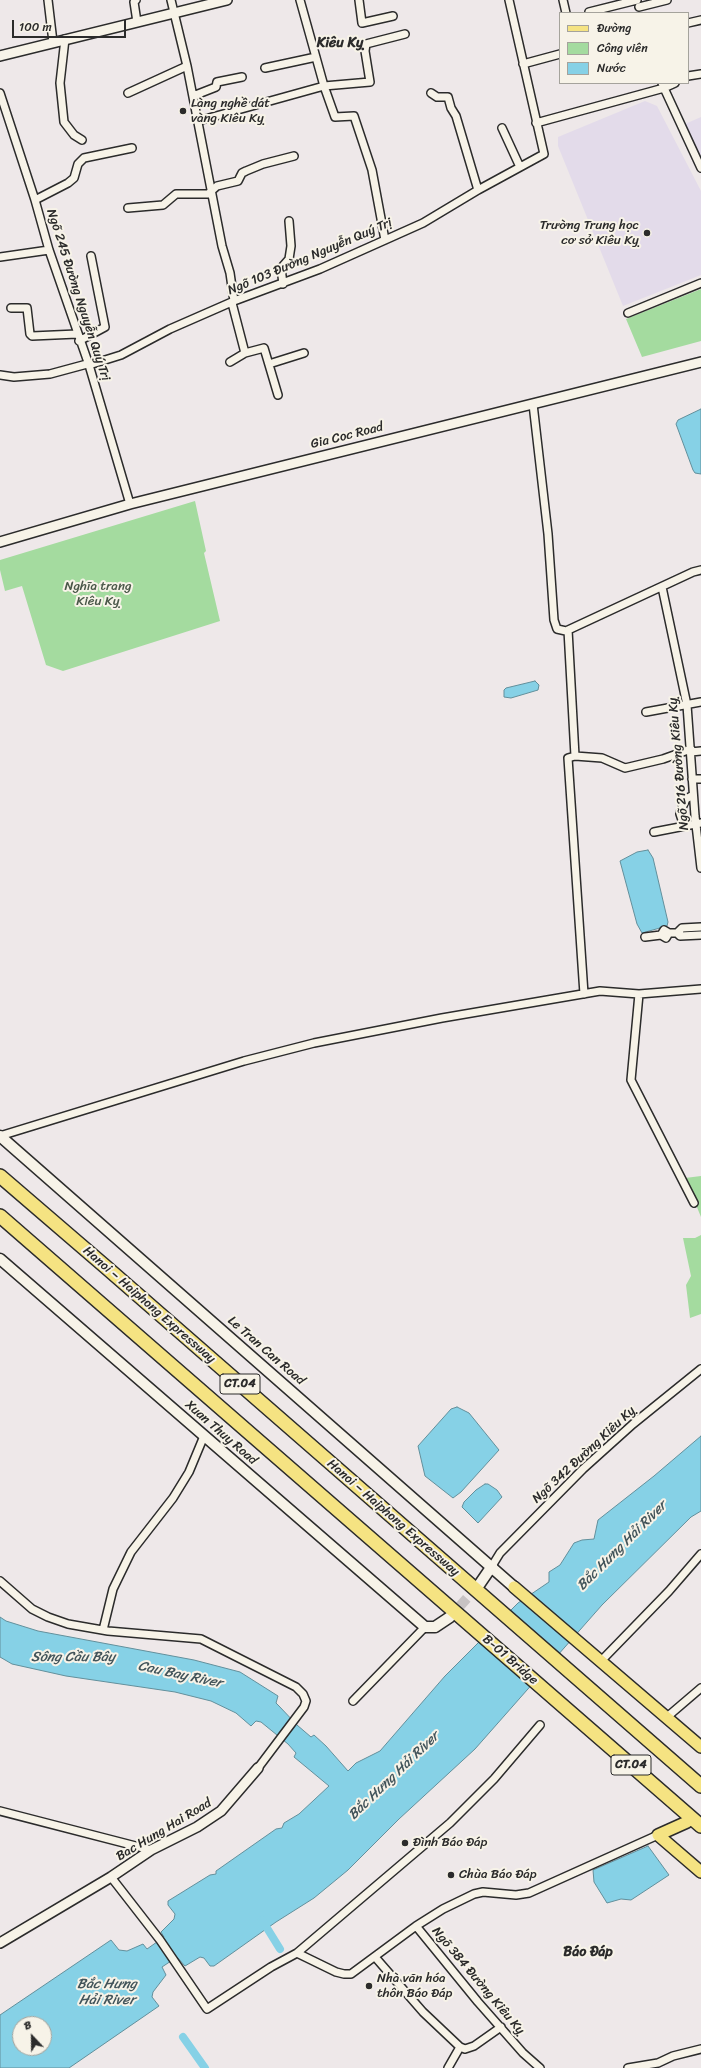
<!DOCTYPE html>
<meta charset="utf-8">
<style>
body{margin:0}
#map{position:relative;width:701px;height:2068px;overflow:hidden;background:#eee8e9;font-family:Sriracha,sans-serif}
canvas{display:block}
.legend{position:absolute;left:559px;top:12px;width:130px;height:72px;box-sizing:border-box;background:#f7f3e8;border:1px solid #a5a39c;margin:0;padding:5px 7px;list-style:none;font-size:12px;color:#2b2b2b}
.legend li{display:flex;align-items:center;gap:8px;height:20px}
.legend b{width:20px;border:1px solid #a5a39c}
.north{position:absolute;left:12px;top:2016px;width:40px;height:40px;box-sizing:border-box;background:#f7f3e8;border:1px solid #a5a39c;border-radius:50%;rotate:338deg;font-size:11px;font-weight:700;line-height:16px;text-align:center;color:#2b2b2b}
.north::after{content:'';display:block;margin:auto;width:14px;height:18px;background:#2b2b2b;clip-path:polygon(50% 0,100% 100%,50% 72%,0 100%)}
.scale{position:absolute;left:12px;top:20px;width:114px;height:18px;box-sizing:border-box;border:2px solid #2b2b2b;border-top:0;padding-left:5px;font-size:12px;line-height:14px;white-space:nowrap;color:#2b2b2b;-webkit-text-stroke:3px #f7f3e8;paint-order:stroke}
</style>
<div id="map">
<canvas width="701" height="2068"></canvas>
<ul class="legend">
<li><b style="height:5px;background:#f5e382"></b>Đường</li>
<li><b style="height:11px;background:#a4db9f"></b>Công viên</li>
<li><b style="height:11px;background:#86d1e6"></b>Nước</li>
</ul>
<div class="north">B</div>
<div class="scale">100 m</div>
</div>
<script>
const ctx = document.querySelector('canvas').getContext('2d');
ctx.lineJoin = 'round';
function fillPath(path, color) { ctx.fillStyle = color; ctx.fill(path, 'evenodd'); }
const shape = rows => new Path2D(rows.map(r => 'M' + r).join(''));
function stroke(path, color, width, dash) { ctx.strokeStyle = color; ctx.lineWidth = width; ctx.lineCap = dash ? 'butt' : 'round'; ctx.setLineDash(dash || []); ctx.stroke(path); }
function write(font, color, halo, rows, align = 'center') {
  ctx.font = font + ' Sriracha,sans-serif'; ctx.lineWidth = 4; ctx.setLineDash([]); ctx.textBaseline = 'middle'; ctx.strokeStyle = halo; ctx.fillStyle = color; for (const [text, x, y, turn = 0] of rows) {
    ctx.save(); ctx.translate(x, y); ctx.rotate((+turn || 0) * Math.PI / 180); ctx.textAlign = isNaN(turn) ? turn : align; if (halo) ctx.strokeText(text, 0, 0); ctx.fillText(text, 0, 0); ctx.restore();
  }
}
fillPath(shape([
 [645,101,657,106,701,191,701,275,623,306,558,146,558,137],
 [701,117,701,158,685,124]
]), '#e3dbea');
fillPath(shape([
 [701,289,701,341,642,357,626,319],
 [195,501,206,551,204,553,220,621,63,671,46,665,22,586,5,591,0,570,0,560],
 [701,1176,701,1217,685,1178],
 [701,1235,701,1314,690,1318,686,1285,691,1276,683,1238,695,1238]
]), '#a4db9f');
const water = shape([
 [701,409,701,474,695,473,693,470,676,424,678,420,701,409],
 [535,681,539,685,538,690,511,698,504,697,504,690,506,688,535,681],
 [648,850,653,858,668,922,667,926,642,933,637,924,620,861,637,852,648,850],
 [457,1407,469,1413,499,1450,461,1492,453,1498,425,1476,418,1446,451,1409,457,1407],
 [701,1436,701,1511,691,1517,602,1605,475,1749,399,1819,348,1870,314,1898,276,1922,214,1966,210,1966,204,1958,200,1957,185,1966,177,1957,162,1967,166,1975,153,1992,152,1997,159,2006,69,2068,0,2068,0,2015,111,1940,119,1950,127,1951,143,1944,147,1949,164,1937,161,1932,174,1919,175,1914,168,1905,168,1901,210,1875,216,1874,216,1871,276,1829,282,1828,284,1823,299,1814,329,1786,294,1757,296,1753,288,1744,261,1722,256,1721,251,1726,236,1713,211,1701,175,1692,66,1676,12,1664,0,1657,0,1617,6,1621,38,1631,194,1660,240,1672,278,1696,276,1703,279,1706,297,1725,311,1737,314,1735,326,1746,348,1771,356,1763,380,1751,445,1676,518,1603,549,1582,549,1572,560,1565,574,1543,582,1540,594,1539,598,1520,654,1476,701,1436],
 [20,2024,44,2024,44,2048,20,2048,20,2024],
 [485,1484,488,1484,497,1490,502,1497,478,1523,462,1507,464,1502,476,1490,485,1484],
 [648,1846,669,1875,631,1900,621,1899,607,1903,594,1882,593,1870,648,1846]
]);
fillPath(water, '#86d1e6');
stroke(water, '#628f9b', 1);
fillPath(shape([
 [504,1615,556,1660,537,1683,483,1636]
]), '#eee8e9');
stroke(shape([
 [262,1920,280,1949],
 [183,2037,205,2068]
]), '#86d1e6', 8);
stroke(shape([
 [450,1617,479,1585]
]), '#c7c2c3', 10, [10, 5]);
const minor = shape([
 [48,0,53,42],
 [136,0,134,2,137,22],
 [171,0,187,66,222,246,230,273,234,301],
 [300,0,324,86,335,117,354,116,372,170,385,240],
 [359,0,362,23,393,16],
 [563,0,566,13],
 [639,7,667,0],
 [589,12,637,0],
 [688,23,701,20],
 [65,39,60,83,64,122,74,135,82,140],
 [523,64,560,54],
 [265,68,316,57],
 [688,76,701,74],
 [675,83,664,88,701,168],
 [0,93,35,200,49,250,89,365,130,504],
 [128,93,187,66],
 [431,93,437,97,448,97,451,108,456,116,478,190],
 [193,96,216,87,217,82,242,77],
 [198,121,324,86,370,82,365,51,366,44,405,34],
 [536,123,664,88,662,83],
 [502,128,520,167],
 [35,200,68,183,74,178,78,164,84,158,132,148],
 [128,208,163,205,176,194,208,194,217,186,238,181,242,173,246,171,263,164,294,156],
 [0,257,49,250],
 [283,284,281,268,289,259,291,246,289,221],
 [232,303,245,353,264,348,278,395],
 [11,308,27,308,30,334,32,336,77,334],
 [628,313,701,283],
 [79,341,105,327,91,256],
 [230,362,245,353],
 [269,364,304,353],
 [89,365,121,355,170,329,234,301,320,269,385,240,423,223,478,190,544,154,509,0],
 [0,375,14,377,50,374,87,364],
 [533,404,548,534,554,620,557,629,566,631,693,572,701,570],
 [662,587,687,705,695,816,701,868],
 [568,630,575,756],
 [646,712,701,702],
 [691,752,701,751],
 [692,779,701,779],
 [684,826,680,814,681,810,686,799,693,795],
 [654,832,701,823],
 [669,933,666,938,661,935,664,930,669,933,677,933,680,936,701,935],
 [677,933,682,928,701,927],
 [645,937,661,935],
 [584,994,568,758,575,756,602,758,625,768,663,759,691,749],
 [639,994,631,1080,694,1203],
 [0,1136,244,1061,314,1043,442,1018,600,991,639,994,701,989],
 [492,1566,500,1553,583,1469,633,1424,701,1369],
 [0,1581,32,1609,48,1617,68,1624,108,1631,201,1639,296,1687,303,1694,306,1701,304,1707,258,1768],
 [103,1630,113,1589,131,1552,173,1498,189,1472,204,1436],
 [601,1661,669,1591,701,1554],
 [353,1701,425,1627],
 [667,1717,701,1688],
 [0,1811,151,1850],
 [111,1877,160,1940,207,2009,271,1967,297,1953,336,1972,344,1974,351,1974,416,1926],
 [297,1953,450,1823,494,1779,540,1725],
 [375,1957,423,2012,460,2047,465,2049,474,2046,501,2027],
 [448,2068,460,2047],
 [540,2068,523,2053,478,2002,416,1926,443,1909,474,1894,483,1892,516,1895,529,1893,658,1835],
 [628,2068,658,2063,673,2056,701,2049]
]);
const tertiary = shape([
 [0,56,227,0],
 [0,542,130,504,701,362],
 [0,1943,111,1877,151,1850,197,1827,221,1811,258,1768]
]);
const secondary = shape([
 [0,1136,514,1587],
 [0,1259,425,1627,435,1627,450,1617],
 [479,1585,492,1566]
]);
const primary = shape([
 [514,1587,701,1747],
 [687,1822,658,1835,701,1872]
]);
const motorway = shape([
 [0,1176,107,1268,701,1786],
 [0,1216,701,1826]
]);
stroke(minor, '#2b2b2b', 10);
stroke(tertiary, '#2b2b2b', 12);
stroke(secondary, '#2b2b2b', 13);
stroke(primary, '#2b2b2b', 14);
stroke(motorway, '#2b2b2b', 16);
stroke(minor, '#f7f3e8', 7);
stroke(tertiary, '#f7f3e8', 9);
stroke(secondary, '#f7f3e8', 10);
stroke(primary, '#f5e382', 11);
stroke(motorway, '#f5e382', 13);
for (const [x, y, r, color] of [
 [183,111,4,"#2b2b2b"],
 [647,233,4,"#2b2b2b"],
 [405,1843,4,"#2b2b2b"],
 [451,1875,4,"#2b2b2b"],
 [369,1986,4,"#2b2b2b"]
]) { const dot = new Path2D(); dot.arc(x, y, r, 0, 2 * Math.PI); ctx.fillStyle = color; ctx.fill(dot); stroke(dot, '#f7f3e8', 1.5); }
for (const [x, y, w] of [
 [240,1384,40],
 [631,1765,40]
]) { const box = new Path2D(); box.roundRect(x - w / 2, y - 10, w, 20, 3); ctx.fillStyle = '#f7f3e8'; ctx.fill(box); stroke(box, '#2b2b2b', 1); }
write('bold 12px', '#2b2b2b', null, [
 ["CT.04",240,1384],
 ["CT.04",631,1765]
]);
write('13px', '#2b2b2b', '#f7f3e8', [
 ["Làng nghề dát",191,104],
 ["vàng Kiêu Kỵ",191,119],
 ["Trường Trung học",639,226,"right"],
 ["cơ sở Kiêu Kỵ",639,241,"right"],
 ["Đình Báo Đáp",413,1843],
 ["Chùa Báo Đáp",459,1875],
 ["Nhà văn hóa",377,1979],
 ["thôn Báo Đáp",377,1994]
], 'left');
write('13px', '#2b2b2b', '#f7f3e8', [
 ["Ngõ 103 Đường Nguyễn Quý Trị",310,257,-23],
 ["Ngõ 245 Đường Nguyễn Quý Trị",78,295,72],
 ["Gia Coc Road",347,436,-14],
 ["Ngõ 216 Đường Kiêu Kỵ",679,764,-95],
 ["Hanoi – Haiphong Expressway",149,1305,41],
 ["Le Tran Can Road",266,1351,41],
 ["Xuan Thuy Road",221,1433,41],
 ["Ngõ 342 Đường Kiêu Kỵ",584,1455,-43],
 ["Hanoi – Haiphong Expressway",393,1518,41],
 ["B-01 Bridge",510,1660,41],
 ["Bac Hung Hai Road",164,1830,-31],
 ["Ngõ 384 Đường Kiêu Kỵ",478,1981,50]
]);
write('13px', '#495748', '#f7f3e8', [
 ["Nghĩa trang",98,587],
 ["Kiêu Kỵ",98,602]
]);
write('bold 14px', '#2b2b2b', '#f7f3e8', [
 ["Kiêu Kỵ",340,43],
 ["Báo Đáp",588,1952]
]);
write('italic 14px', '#42545a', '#f7f3e8', [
 ["Bắc Hưng Hải River",622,1546,-45],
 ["Sông Cầu Bây",73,1657],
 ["Cau Bay River",180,1675,12],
 ["Bắc Hưng Hải River",394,1776,-44],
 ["Bắc Hưng",107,1984],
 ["Hải River",107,2000]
]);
</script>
